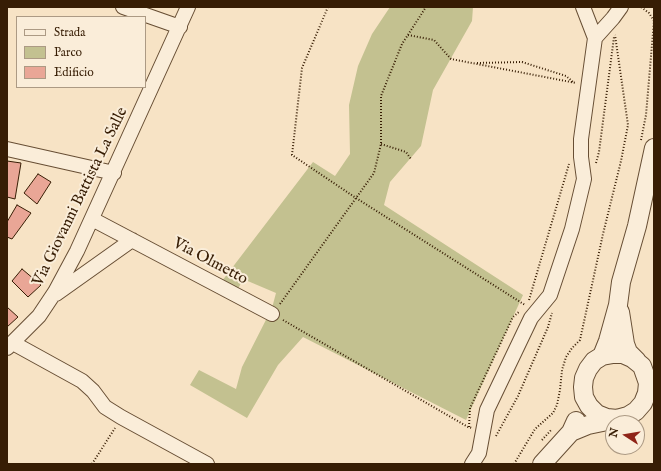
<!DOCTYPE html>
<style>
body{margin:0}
#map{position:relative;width:661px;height:471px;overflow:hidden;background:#f7e3c5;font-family:"IM FELL English",serif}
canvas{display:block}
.frame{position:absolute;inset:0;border:8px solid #371d04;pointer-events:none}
.legend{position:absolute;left:16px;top:16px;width:130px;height:72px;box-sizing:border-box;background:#faedd9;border:1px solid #ac9a84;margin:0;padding:5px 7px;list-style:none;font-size:12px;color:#371d04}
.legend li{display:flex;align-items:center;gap:8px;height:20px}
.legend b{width:20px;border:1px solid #ac9a84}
.north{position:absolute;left:605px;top:415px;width:40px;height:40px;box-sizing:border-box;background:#faedd9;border:1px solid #ac9a84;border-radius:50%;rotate:282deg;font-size:11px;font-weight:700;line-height:16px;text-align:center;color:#371d04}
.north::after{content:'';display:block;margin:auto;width:14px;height:18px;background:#8f2418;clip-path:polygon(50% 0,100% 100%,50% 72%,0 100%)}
</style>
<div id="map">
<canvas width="661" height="471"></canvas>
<div class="frame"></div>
<ul class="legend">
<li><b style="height:5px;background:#faedd9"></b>Strada</li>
<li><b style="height:11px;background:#c3c190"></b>Parco</li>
<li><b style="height:11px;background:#e9a696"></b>Edificio</li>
</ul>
<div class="north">N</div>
</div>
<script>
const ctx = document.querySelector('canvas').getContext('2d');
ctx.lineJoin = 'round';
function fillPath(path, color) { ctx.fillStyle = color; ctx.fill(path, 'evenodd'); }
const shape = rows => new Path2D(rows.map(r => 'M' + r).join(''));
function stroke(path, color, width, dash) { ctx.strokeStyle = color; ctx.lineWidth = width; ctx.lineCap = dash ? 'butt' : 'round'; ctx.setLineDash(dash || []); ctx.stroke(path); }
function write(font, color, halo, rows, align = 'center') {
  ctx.font = font + ' "IM FELL English",serif'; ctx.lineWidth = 4; ctx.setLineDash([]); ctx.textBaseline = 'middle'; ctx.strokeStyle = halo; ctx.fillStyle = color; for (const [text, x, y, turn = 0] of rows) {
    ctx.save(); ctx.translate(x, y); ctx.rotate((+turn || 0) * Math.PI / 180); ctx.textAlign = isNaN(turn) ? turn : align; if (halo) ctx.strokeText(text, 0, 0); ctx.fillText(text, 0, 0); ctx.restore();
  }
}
fillPath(shape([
 [390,7,473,7,472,21,433,90,421,146,390,182,384,205,523,295,466,420,303,337,278,365,247,418,190,385,199,370,236,389,242,367,272,308,276,293,243,279,237,291,222,281,313,162,335,176,350,154,349,105,358,66,372,34]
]), '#c3c190');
const building = shape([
 [7,161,21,163,15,199,7,197,7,161],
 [38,174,51,182,37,204,24,193,38,174],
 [17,205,31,213,12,239,7,237,7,222,17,205],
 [22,269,41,285,28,297,12,281,22,269],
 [7,307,18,317,7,327,7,307]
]);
fillPath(building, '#e9a696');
stroke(building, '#371d04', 1);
const minor = shape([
 [123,7,180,27],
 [583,7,595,38],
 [7,149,114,173],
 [92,219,272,314],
 [56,294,132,240],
 [13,343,82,381,93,391,105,407,121,417,207,464],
 [7,348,39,316,55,292,77,251,188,7],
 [472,464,479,453,487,410,531,318,550,295,572,229,584,179,581,157,581,139,595,38,613,18,621,7]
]);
const tertiary = shape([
 [620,312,625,344,628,352,637,361],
 [602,356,608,341,618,305,621,282,637,226,654,148],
 [571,432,588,425,617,419,628,416,636,411,643,403,647,393,648,383,642,366,632,358,623,354,613,354,602,356,594,361,588,369,584,378,583,387,584,397,589,406,597,414,607,418,617,419],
 [542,464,571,432,576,421]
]);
stroke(minor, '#674e34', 16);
stroke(tertiary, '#674e34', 20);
stroke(shape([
 [328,7,302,68,292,155,356,198,525,305],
 [408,35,434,40,451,59,576,83],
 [477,63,522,62,566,76,573,82],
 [641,140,646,115,654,21,649,13,641,7],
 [381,144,406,152,411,159],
 [596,163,599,152,614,37],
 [529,300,569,164],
 [280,304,374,173,381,144,381,96,402,44,426,7],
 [283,320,468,427,472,428],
 [469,427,470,408,513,317,520,311],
 [496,436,518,396,548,327,552,313],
 [542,440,552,429],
 [92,464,115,428],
 [514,464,535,429,553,413,557,405,560,390,562,370,566,357,572,348,580,340,603,234,621,161,628,125,615,35]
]), '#371d04', 2, [1, 2]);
stroke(minor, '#faedd9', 14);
stroke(tertiary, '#faedd9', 18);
write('16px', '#371d04', '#faedd9', [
 ["Via Giovanni Battista La Salle",81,197,-64],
 ["Via Olmetto",210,262,28]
]);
</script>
